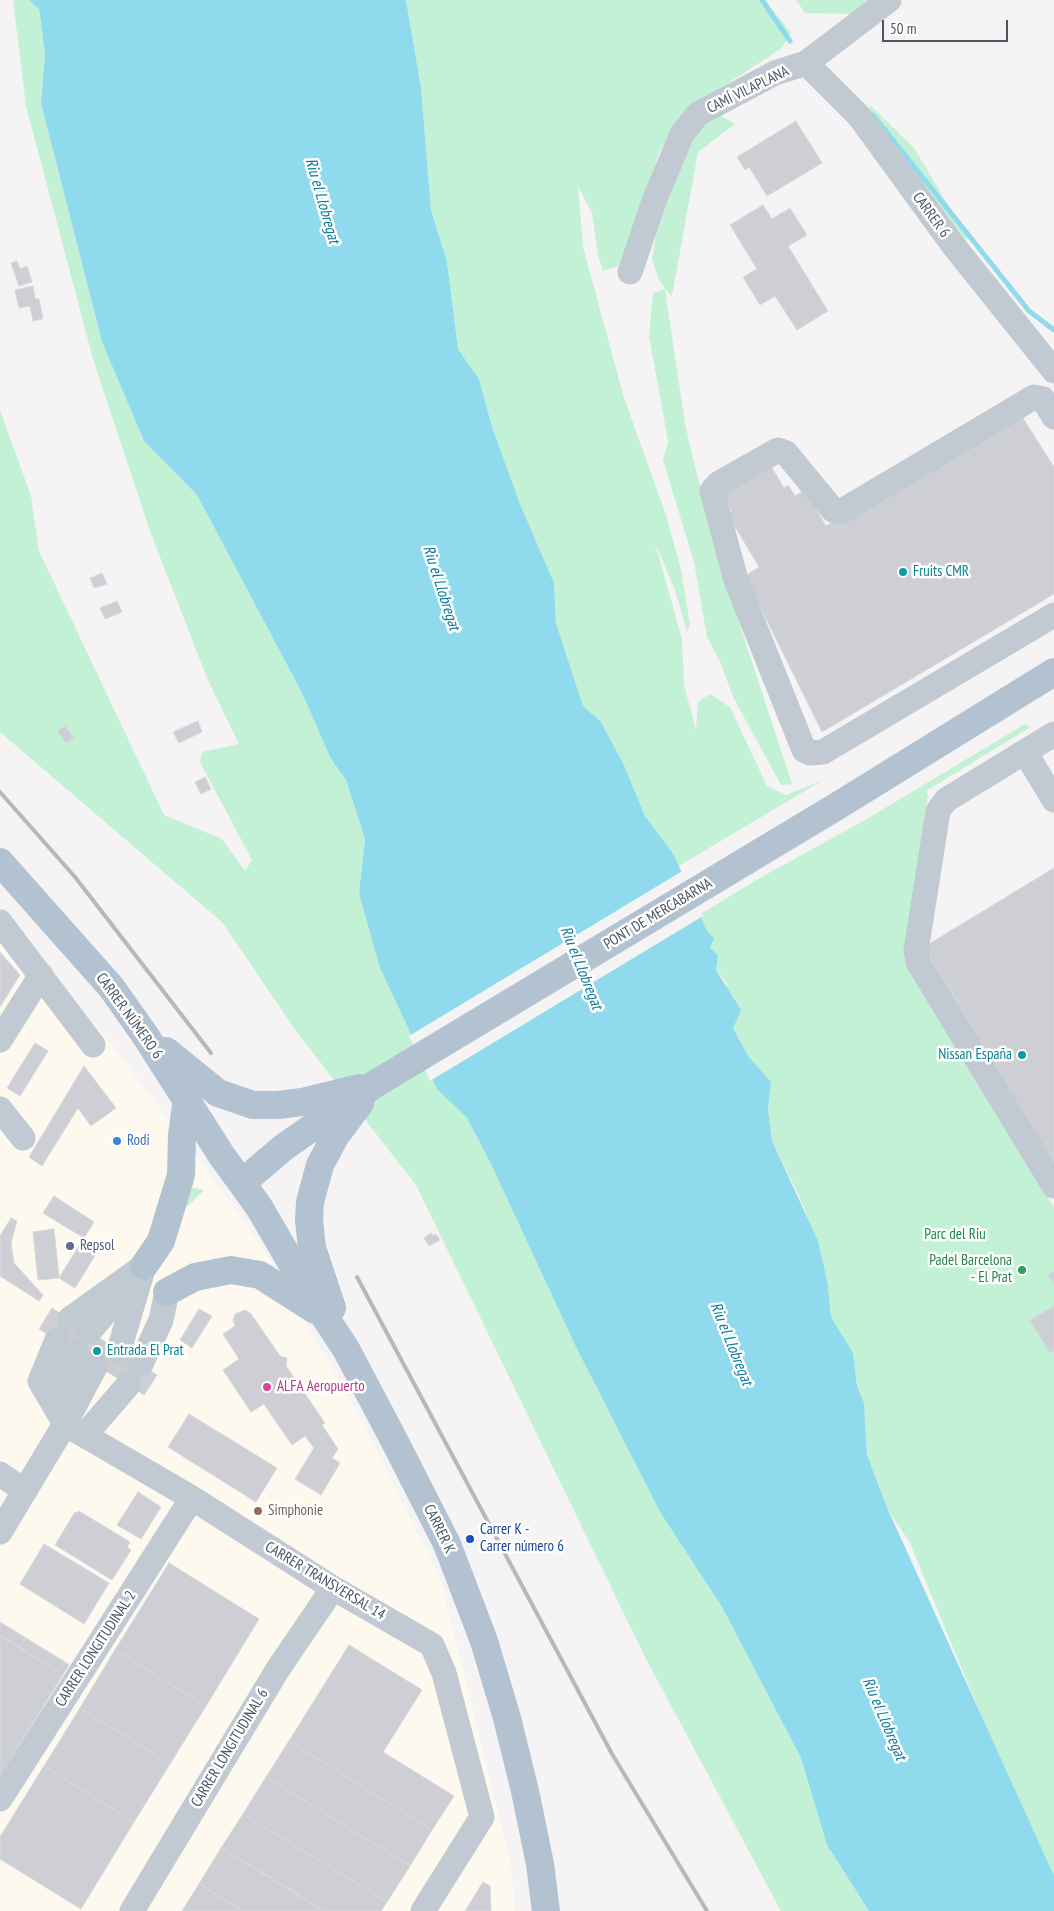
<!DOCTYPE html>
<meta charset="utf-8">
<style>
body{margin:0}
#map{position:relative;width:1054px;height:1911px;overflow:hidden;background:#f5f3f3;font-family:"PT Sans Narrow",sans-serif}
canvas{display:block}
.scale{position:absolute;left:882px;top:20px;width:126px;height:22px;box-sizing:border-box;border:2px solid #4a5661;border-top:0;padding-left:6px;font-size:15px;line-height:18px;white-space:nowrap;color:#4a5661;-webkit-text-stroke:4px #fff;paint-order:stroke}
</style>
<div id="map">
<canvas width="1054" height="1911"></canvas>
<div class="scale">50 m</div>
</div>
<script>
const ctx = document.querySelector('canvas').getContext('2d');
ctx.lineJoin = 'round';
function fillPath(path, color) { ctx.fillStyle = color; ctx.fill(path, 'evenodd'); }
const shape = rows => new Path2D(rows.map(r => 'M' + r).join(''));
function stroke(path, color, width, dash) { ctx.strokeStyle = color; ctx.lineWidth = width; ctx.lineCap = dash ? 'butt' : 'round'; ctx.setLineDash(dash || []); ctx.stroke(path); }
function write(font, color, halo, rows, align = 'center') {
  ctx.font = font + ' "PT Sans Narrow",sans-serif'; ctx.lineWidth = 5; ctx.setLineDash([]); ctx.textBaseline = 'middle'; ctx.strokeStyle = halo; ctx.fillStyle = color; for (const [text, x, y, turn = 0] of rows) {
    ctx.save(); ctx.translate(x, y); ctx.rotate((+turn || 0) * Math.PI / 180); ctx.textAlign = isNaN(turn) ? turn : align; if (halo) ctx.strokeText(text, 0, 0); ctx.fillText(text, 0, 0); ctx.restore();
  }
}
fillPath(shape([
 [0,912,113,1047,218,1185,268,1256,357,1413,441,1580,511,1867,515,1911,0,1911]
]), '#fdf9ef');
fillPath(shape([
 [13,0,29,0,39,9,45,54,41,103,102,342,144,441,197,495,302,693,331,759,346,780,365,839,359,893,437,1089,467,1118,491,1164,575,1345,660,1512,722,1607,801,1758,827,1845,869,1911,781,1911,645,1657,416,1185,296,1031,222,922,0,732,0,410,31,496,39,551,164,815,222,839,245,871,252,860,200,762,202,752,239,744,207,678,150,531,93,359,26,106],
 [406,0,765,0,791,33,782,48,701,101,679,125,659,152,639,221,618,266,603,271,598,256,592,213,578,186,583,247,624,398,665,512,681,569,690,625,687,632,675,590,655,543,682,639,684,685,696,730,698,702,710,694,730,707,767,786,786,795,823,780,679,866,674,855,645,816,624,765,601,722,583,706,556,623,554,583,520,504,495,436,479,379,458,349,447,262,431,210,421,88],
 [796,0,873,0,856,14,805,13],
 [871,106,914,148,968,238,953,245,859,116],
 [721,116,735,124,698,152,672,296,665,290,685,424,715,549,792,784,781,785,733,697,721,664,707,637,694,562,663,460,668,441,649,336,653,293,665,289,658,277,652,259,661,204,698,129,711,119],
 [1025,724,1028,725,1029,728,926,791,928,795,904,958,1054,1207,1054,1877,1002,1766,909,1541,889,1512,875,1475,867,1455,864,1403,857,1386,853,1353,831,1317,828,1285,804,1207,772,1141,768,1109,771,1082,748,1056,733,1028,726,982,716,970,718,955,709,948,714,938,707,931,699,915,758,879,867,819],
 [190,1187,204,1190,187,1207,185,1206]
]), '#c3f1d5');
fillPath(shape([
 [29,0,406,0,421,88,431,210,447,262,458,349,479,379,493,430,520,504,554,583,556,623,583,706,601,722,624,765,645,816,674,855,707,931,714,938,710,948,718,955,716,970,741,1010,733,1028,748,1056,771,1082,768,1109,772,1141,818,1241,828,1285,831,1317,853,1353,857,1386,864,1403,867,1455,889,1512,1054,1876,1054,1911,869,1911,827,1845,801,1758,722,1607,660,1512,575,1345,491,1164,467,1118,437,1089,380,968,359,893,365,839,346,780,331,759,302,693,197,495,144,441,102,342,41,103,45,54,39,9]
]), '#90daee');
fillPath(shape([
 [684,870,703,916,430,1081,409,1036]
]), '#f5f3f3');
stroke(shape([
 [762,0,790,41],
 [873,115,1029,311,1054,330]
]), '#90daee', 5);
const building = shape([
 [796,121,822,163,767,196,749,167,745,170,737,157,796,121],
 [763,205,772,219,790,208,807,235,788,246,828,311,797,330,775,296,760,305,743,277,757,269,730,225,763,205],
 [17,261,20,269,27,266,32,282,19,286,11,263,17,261],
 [33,286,35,299,39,299,43,319,33,321,30,306,19,308,15,290,33,286],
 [1019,412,1054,467,1054,594,822,732,745,576,759,567,727,513,732,511,723,495,771,466,784,488,788,485,795,496,805,490,826,526,1019,412],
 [102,573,107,584,94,588,90,578,102,573],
 [117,601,122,612,105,619,100,608,117,601],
 [198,721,202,732,179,743,173,732,198,721],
 [65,726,74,738,66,743,57,731,65,726],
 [205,777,211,789,201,794,195,782,205,777],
 [1054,868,1054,1163,924,947,1054,868],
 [0,952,20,975,0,1007,0,952],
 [35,1043,48,1051,20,1096,7,1088,35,1043],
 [84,1066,116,1108,91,1126,78,1108,42,1166,29,1157,84,1066],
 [54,1196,94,1222,84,1238,43,1213,54,1196],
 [11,1218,17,1221,11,1243,14,1263,43,1295,39,1301,0,1276,0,1236,11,1218],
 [54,1229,59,1278,38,1280,33,1232,54,1229],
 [431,1233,433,1236,436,1234,440,1240,429,1246,424,1238,431,1233],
 [84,1238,99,1249,75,1288,59,1278,84,1238],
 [1054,1272,1054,1284,1048,1275,1054,1272],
 [1054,1306,1054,1351,1050,1353,1030,1320,1054,1306],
 [52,1308,157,1375,144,1395,39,1329,52,1308],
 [199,1309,212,1316,192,1348,180,1340,199,1309],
 [245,1310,251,1314,280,1356,287,1358,286,1366,325,1423,322,1425,338,1449,332,1458,340,1463,321,1495,295,1479,314,1448,305,1436,292,1445,264,1404,251,1412,223,1370,239,1359,223,1334,235,1326,233,1320,235,1314,245,1310],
 [189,1414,277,1468,256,1502,168,1447,189,1414],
 [138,1492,161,1507,141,1539,117,1525,138,1492],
 [79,1511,130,1542,127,1547,131,1550,112,1580,55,1545,75,1512,77,1513,79,1511],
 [44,1544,109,1583,84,1624,20,1584,44,1544],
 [169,1563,259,1619,206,1706,115,1650,169,1563],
 [0,1622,26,1638,20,1648,0,1635,0,1622],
 [0,1635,59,1672,65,1662,69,1665,0,1776,0,1635],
 [26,1638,65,1662,59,1672,20,1648,26,1638],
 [349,1645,422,1690,383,1752,454,1796,432,1830,289,1741,349,1645],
 [115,1650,206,1706,170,1764,80,1708,115,1650],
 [80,1708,170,1764,134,1822,44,1766,80,1708],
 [289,1741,432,1830,410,1866,266,1777,289,1741],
 [44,1766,134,1822,81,1909,0,1859,0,1837,44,1766],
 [266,1777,410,1866,387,1902,243,1814,266,1777],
 [243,1814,387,1902,381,1911,324,1911,221,1848,243,1814],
 [221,1848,286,1887,324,1911,243,1911,199,1884,221,1848],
 [483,1882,490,1886,491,1911,465,1911,483,1882],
 [199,1884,243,1911,182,1911,199,1884]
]);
fillPath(building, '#cdcfd5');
stroke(building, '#d7d9de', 1);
stroke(shape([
 [67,1346,80,1326],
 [96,1365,109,1344],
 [118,1378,132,1359]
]), '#caccce', 25, [25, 12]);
stroke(shape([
 [806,63,859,116,953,245,1054,371],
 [630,272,654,201,682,134,698,114,775,73,806,63,889,0],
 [1054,417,1043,399,1034,397,842,511,833,510,786,453,778,450,718,484,712,491,736,580,804,750,810,753,823,752,1054,615],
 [1054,734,946,800,938,811,916,951,918,962,1054,1186],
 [1025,752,1054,800],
 [0,922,93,1045],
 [0,1040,41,975],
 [0,1109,23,1138],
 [70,1319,144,1266],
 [89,1332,122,1293],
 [57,1340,40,1381,65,1424],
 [119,1350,144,1266],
 [141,1364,161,1320,167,1292],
 [63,1417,58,1394,76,1352],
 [65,1424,192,1498,333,1588,432,1645,444,1673,482,1817,423,1911],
 [85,1435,128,1385],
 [0,1474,25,1491],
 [0,1532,65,1424,96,1365],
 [0,1799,192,1498],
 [132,1911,278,1669,333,1588]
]), '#c1cad2', 25);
stroke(shape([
 [0,862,111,987,145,1035,222,1156,259,1207,309,1293,346,1349,395,1442,447,1544,484,1641,507,1718,525,1791,540,1864,546,1911],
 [166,1051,218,1093,253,1105,278,1105,302,1102,359,1088],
 [243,1182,284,1147,375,1084,839,805,1054,672],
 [144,1266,161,1241,181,1175,182,1135,187,1098],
 [167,1292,195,1277,231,1270,260,1275,315,1310],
 [332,1308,312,1248,309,1220,310,1202,320,1165,336,1135,360,1103]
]), '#b3c2d1', 28);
stroke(shape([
 [0,792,75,877,211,1053],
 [357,1277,612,1754,707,1911]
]), '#b5b8bd', 4);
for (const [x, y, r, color] of [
 [903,572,5,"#0f9aa8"],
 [1022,1055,5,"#0f9aa8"],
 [117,1141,5,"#3f7fe0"],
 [70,1246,5,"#5c6f8a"],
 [1022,1270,5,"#2e9e5b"],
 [97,1351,5,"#0f9aa8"],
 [267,1387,5,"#d1479c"],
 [258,1511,5,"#8d6e63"],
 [470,1539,5,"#1a4fb4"]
]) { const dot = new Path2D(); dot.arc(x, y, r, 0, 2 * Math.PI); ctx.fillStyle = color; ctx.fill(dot); stroke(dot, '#fff', 2); }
write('15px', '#4a5661', '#fff', [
 ["CAMÍ VILAPLANA",748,90,-26],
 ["CARRER 6",931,215,54],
 ["PONT DE MERCABARNA",658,914,-31],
 ["CARRER NÚMERO 6",129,1016,54],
 ["CARRER K",439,1529,64],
 ["CARRER TRANSVERSAL 14",325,1581,31],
 ["CARRER LONGITUDINAL 2",96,1649,-57],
 ["CARRER LONGITUDINAL 6",230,1748,-59]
]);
write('15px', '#0d838f', '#fff', [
 ["Fruits CMR",913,572],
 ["Nissan España",1012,1055,"right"],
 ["Entrada El Prat",107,1351]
], 'left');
write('15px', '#366cbe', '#fff', [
 ["Rodi",127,1141]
], 'left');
write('15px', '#17864f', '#fff', [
 ["Parc del Riu",955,1235]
]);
write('15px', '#4e5e75', '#fff', [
 ["Repsol",80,1246]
], 'left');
write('15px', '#27864d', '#fff', [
 ["Padel Barcelona",1012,1261],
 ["- El Prat",1012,1278]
], 'right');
write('15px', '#b23c85', '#fff', [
 ["ALFA Aeropuerto",277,1387]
], 'left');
write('15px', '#785e54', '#fff', [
 ["Simphonie",268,1511]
], 'left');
write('15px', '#164399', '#fff', [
 ["Carrer K -",480,1530],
 ["Carrer número 6",480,1547]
], 'left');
write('italic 16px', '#0c7c9b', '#fff', [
 ["Riu el Llobregat",322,201,74],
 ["Riu el Llobregat",441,588,72],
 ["Riu el Llobregat",581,968,68],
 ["Riu el Llobregat",731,1344,68],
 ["Riu el Llobregat",884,1719,67]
]);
</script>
